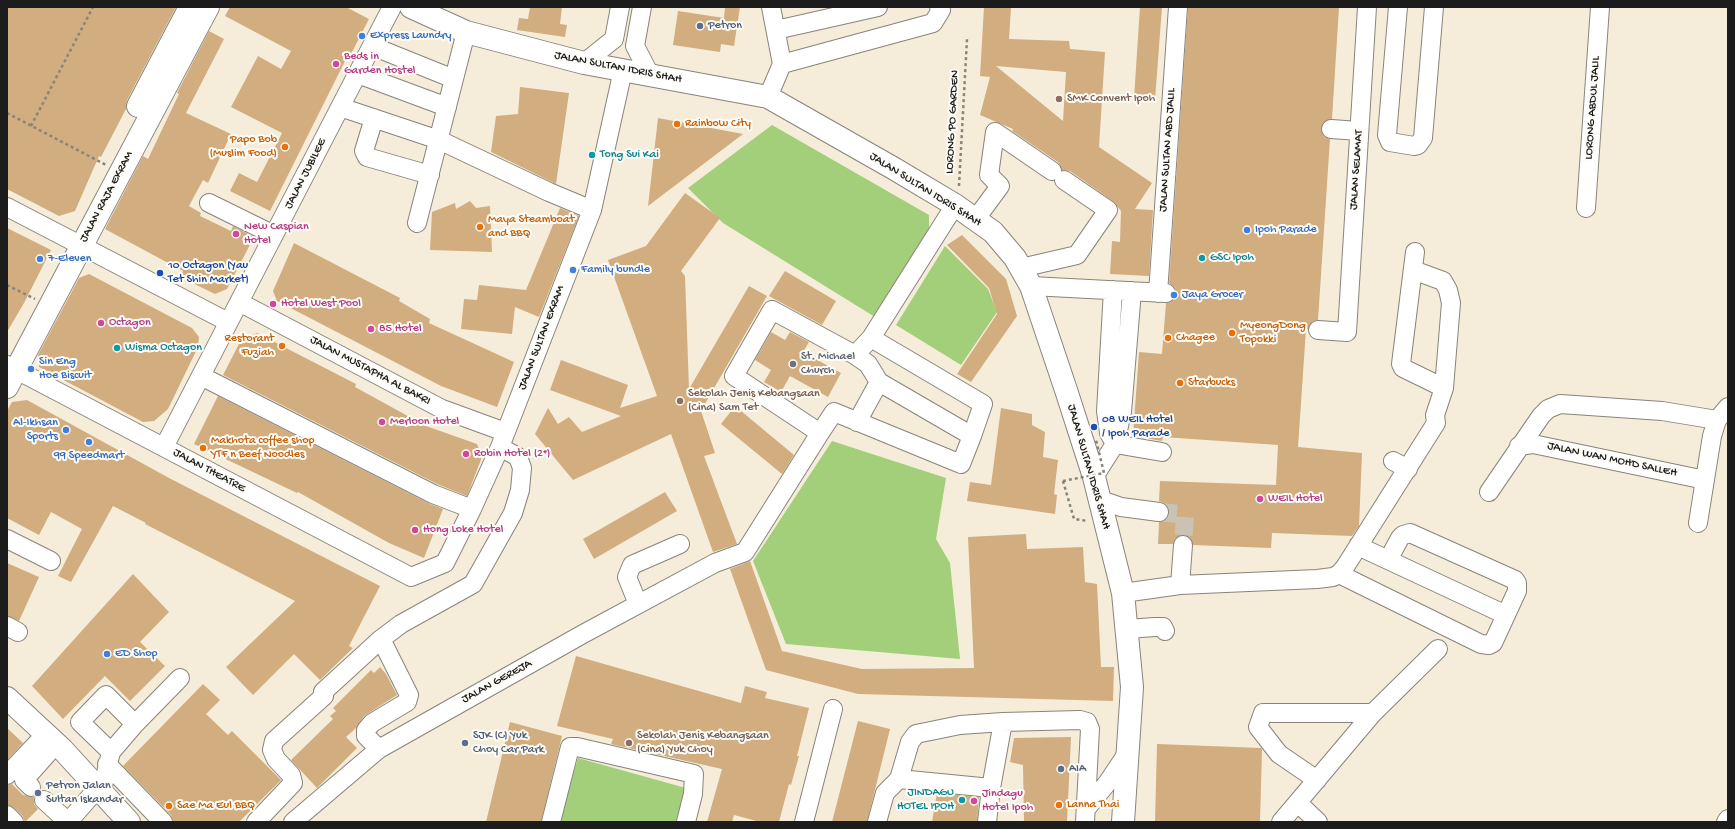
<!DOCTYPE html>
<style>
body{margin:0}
#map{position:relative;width:1735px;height:829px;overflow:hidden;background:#f5edda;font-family:"Gochi Hand",sans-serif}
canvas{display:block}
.frame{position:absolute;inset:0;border:8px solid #1c1c1c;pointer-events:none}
</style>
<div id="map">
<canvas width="1735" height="829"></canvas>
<div class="frame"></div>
</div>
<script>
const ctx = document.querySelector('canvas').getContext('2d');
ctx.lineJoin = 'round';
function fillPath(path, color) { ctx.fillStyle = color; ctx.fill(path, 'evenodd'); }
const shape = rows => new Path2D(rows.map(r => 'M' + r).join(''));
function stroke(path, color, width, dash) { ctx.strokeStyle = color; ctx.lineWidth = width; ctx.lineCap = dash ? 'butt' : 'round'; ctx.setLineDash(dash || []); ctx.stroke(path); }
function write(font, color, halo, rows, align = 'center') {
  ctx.font = font + ' "Gochi Hand",sans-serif'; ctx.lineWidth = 4; ctx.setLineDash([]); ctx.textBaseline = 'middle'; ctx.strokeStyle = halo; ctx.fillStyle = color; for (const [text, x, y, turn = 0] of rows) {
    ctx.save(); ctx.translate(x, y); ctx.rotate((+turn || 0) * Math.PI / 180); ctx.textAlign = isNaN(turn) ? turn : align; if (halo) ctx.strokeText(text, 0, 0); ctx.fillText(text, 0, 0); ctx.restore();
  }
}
fillPath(shape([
 [772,125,929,215,929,233,875,317,723,223,688,188],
 [945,246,988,289,997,312,961,365,896,325],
 [832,441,946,478,936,539,950,563,960,659,786,644,753,561],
 [578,758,693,790,684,822,559,822]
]), '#a3ce7a');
fillPath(shape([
 [7,7,176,7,127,100,126,109,101,157,99,156,75,211,59,216,7,189],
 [230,7,346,7,369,19,348,60,346,59,270,211,230,191,239,173,257,182,282,133,231,107,258,56,281,69,291,51,225,16],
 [530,7,562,7,560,24,567,25,565,37,517,30,519,18,528,19],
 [725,7,740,7,734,46,721,44,720,52,673,45,678,11,724,18],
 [984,7,1011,7,1009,39,1069,41,1070,49,1105,52,1099,147,1152,183,1135,209,1153,210,1149,276,1110,274,1112,241,1120,242,1121,211,1114,202,1070,171,1062,170,1058,162,1012,131,1013,129,980,115,990,77,980,76],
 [996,66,1066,72,1063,121],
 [1140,7,1162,7,1155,100,1134,98],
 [1188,7,1339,7,1332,119,1323,123,1321,129,1325,137,1330,139,1318,320,1313,321,1308,329,1306,329,1298,447,1362,453,1359,526,1352,536,1272,533,1271,548,1193,545,1189,537,1183,535,1175,539,1173,544,1158,544,1159,522,1167,519,1169,513,1166,504,1159,501,1160,481,1276,485,1278,445,1163,437,1162,441,1133,436,1139,352,1162,354,1166,303,1171,302,1176,294,1175,288,1169,283],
 [209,31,224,39,186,113,231,134,208,183,203,180,189,206,201,213,200,216,231,231,233,226,254,237,227,289,215,294,180,277,183,271,105,229,143,156,148,159,179,94,177,93],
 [520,87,569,93,556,184,491,152,496,116,518,114],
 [658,118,743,134,648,206],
 [685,193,720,218,681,271,685,276,689,389,749,286,767,296,702,409,700,408,715,453,704,456,737,544,713,552,671,434,573,480,535,434,548,408,558,424,569,417,582,432,621,416,550,390,561,360,628,385,620,408,657,396,608,260,646,246],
 [470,201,476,208,490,206,492,252,430,250,432,212,455,203,456,209],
 [560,208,579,216,539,317,515,307,512,334,461,329,464,299,477,300,479,285,526,290],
 [7,228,51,250,24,303,7,332],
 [962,235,1006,279,1017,316,971,382,957,374,997,314,989,288,947,245],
 [294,243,400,298,399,301,430,319,429,323,514,362,497,407,441,386,277,301,273,291],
 [785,271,836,301,822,325,769,296],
 [89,274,192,328,199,337,198,347,168,409,154,421,143,422,39,367,38,355,79,278],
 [771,332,785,340,790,332,809,342,803,352,841,373,828,397,790,376,781,392,764,382,771,370,755,360],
 [257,333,356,384,355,387,426,426,477,444,482,457,467,496,437,484,223,375,241,340],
 [218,396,428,503,443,509,424,558,389,543,298,492,297,493,194,444],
 [27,400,169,478,380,586,349,646,353,648,320,680,294,654,253,695,226,667,295,601,145,524,146,523,113,506,71,582,58,576,82,529,51,512,39,535,7,518,7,411,12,402],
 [735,406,794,455,782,474,721,424],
 [1001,408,1032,414,1032,425,1045,432,1043,457,1058,460,1054,494,1057,495,1055,514,967,501,970,482,991,485],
 [665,492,677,511,594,559,583,539],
 [1026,534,1027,549,1083,547,1085,582,1097,584,1101,667,1114,667,1113,701,858,694,766,670,730,569,750,561,782,651,862,669,974,668,968,537],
 [7,563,39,577,19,621,7,616],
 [133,574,169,612,140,642,165,666,130,701,105,676,63,719,32,686],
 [576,656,741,703,745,686,767,692,765,698,809,708,797,756,799,756,791,785,789,784,779,822,760,822,734,815,732,822,707,822,722,769,611,744,613,739,557,726],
 [380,667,386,674,397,695,364,716,356,728,346,737,357,748,317,788,291,760,333,719,330,716,336,711,333,708,371,670,374,673],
 [203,684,220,700,206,714,228,735,232,731,281,780,239,822,173,822,171,815,123,766],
 [858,721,890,729,867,822,832,822],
 [510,722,562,736,541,822,486,822],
 [7,728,23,743,7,760],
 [1071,737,1067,822,1024,822,1023,765,1010,762,1014,738],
 [1157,744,1261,748,1262,749,1260,822,1155,822],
 [12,784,23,795,34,797,34,804,38,809,25,822,22,815,14,808,7,805,7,785],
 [937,793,979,797,977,822,932,822]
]), '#d2ad7f');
stroke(shape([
 [1159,512,1180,514,1185,517,1183,545]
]), '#cac3b4', 18, [18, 9]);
const minor = shape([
 [642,7,635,46,650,75],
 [1398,7,1387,135,1390,142,1414,146,1418,145,1423,138,1434,7],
 [776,30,878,7],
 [372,46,454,79],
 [584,63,614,39,620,7],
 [782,64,933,23,941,10,939,7],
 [358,74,447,107],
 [768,97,782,64,771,7],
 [340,107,439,140,549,192,592,210],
 [374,118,364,151,367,157,430,175],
 [1331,129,1359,131],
 [209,203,274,235],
 [7,207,228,322],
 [1586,208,1600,7],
 [975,220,1000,186,989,175,995,132,1052,171],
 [417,223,466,32],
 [1415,252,1401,364,1403,368,1444,388],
 [1021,268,1077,255,1108,210,1064,180],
 [1031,286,1166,293],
 [1113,290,1106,411,1109,433,1115,444],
 [1158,293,1178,7],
 [239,302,442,409,505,432],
 [772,310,855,355,868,364,879,382,972,436,961,464,834,412,820,433,734,376,772,310],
 [1318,330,1347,332,1367,7],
 [871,338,983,404,972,436],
 [855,355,871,338,955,205],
 [7,365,411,577,445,563,472,509,500,447,592,210,623,70],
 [201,376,433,494,472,509],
 [857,422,879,382],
 [1115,444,1162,452],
 [1519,446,1533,444,1705,480],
 [164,447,392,7],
 [1393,461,1408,469],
 [1094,477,1115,444,1122,412,1132,291],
 [1489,492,1541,416,1548,409,1560,404,1662,411,1717,420],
 [1098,499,1121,507,1159,512],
 [1698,523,1712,436,1717,420,1728,407],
 [7,539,51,561],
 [1358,546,1506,615],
 [1339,574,1481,644,1489,645,1493,643,1517,591,1517,583,1515,580,1410,533,1403,535,1400,538,1388,560],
 [1180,585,1183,545],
 [1123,593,1180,585,1317,579,1333,577,1339,574,1345,567,1436,423,1435,415,1444,388,1451,303,1448,290,1443,281,1413,270],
 [638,604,627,577,632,565,680,544],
 [7,626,18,632],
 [1127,629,1155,627,1163,627,1165,631],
 [135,724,180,678],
 [379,749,366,736,366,730,372,723,407,702,409,695,381,639],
 [107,764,163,822],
 [7,775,46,734],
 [899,779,991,788],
 [1317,780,1279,754,1258,727,1263,713,1373,713],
 [31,787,24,780,56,744],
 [101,794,111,752,135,724,106,695,80,722,111,752],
 [44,800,68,822],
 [1298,803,1318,822],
 [1086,809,1108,782,1128,752],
 [7,815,14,822],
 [68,822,97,789],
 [256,822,293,783,291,775,276,759,272,750,274,741,324,696,323,692,381,639,401,624,473,584,513,513,520,490,522,468,518,457,500,447],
 [293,822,379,749,583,634,715,563,745,552,820,433],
 [551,822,570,747,577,747,694,774,693,794,686,822],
 [804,822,833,709],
 [877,822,885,793,899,779,910,742,916,734,960,725,1003,722,1080,720,1087,722,1090,729,1085,822],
 [987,822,991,788,1003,722],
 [1281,822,1373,713,1438,649],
 [1726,822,1728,819]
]);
const major = shape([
 [138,106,190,7],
 [7,387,208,7]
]);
const highway = shape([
 [411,7,466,32,584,63,768,97,893,168,955,205,993,232,1015,258,1031,286,1066,390,1094,477,1123,593,1132,687,1123,822],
 [7,698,62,749,129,822]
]);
stroke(minor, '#88847b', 20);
stroke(major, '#88847b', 24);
stroke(highway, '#88847b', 24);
stroke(shape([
 [7,113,106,165],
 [31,126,93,7],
 [959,186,967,39],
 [7,285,35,299],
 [1063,481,1074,519,1088,521]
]), '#88847b', 2.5, [3, 3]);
stroke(minor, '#fff', 18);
stroke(major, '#fff', 22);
stroke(highway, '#fff', 22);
stroke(shape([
 [1063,481,1104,473,1096,440]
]), '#88847b', 2.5, [3, 3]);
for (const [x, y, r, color] of [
 [700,26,4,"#5c6f8a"],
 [362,36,4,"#3f7fe0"],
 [336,64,4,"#d1479c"],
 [1059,99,4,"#8d6e63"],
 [677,124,4,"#e8710a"],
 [285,147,4,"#e8710a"],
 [592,155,4,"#0f9aa8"],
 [480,227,4,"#e8710a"],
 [1247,230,4,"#3f7fe0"],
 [236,234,4,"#d1479c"],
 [1202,258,4,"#0f9aa8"],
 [40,259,4,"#3f7fe0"],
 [573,270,4,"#3f7fe0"],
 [160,273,4,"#1a4fb4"],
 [1174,295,4,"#3f7fe0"],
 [273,304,4,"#d1479c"],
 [101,323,4,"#d1479c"],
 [371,329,4,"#d1479c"],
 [1232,333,4,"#e8710a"],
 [1168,338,4,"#e8710a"],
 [282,346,4,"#e8710a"],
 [117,348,4,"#0f9aa8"],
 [793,364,4,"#6b7280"],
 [31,369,4,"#3f7fe0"],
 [1180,383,4,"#e8710a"],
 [680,401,4,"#8d6e63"],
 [382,422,4,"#d1479c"],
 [1094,427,4,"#1a4fb4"],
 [66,430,4,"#3f7fe0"],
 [89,442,4,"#3f7fe0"],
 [203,448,4,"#e8710a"],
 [466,454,4,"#d1479c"],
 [1260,499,4,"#d1479c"],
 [415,530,4,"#d1479c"],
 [107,654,4,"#3f7fe0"],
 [465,743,4,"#5c6f8a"],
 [629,743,4,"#8d6e63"],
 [1061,769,4,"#5c6f8a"],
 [38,793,4,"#5c6f8a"],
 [962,800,4,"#0f9aa8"],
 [974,801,4,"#d1479c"],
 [1059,805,4,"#e8710a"],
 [169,806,4,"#e8710a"]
]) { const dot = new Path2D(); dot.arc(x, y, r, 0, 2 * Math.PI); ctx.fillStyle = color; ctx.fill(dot); stroke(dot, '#fdfcf7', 1.5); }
write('12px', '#4e5e75', '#fdfcf7', [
 ["Petron",708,26],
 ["SJK (C) Yuk",473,736],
 ["Choy Car Park",473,750],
 ["AIA",1069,769],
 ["Petron Jalan",46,786],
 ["Sultan Iskandar",46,800]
], 'left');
write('12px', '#366cbe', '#fdfcf7', [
 ["Express Laundry",370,36],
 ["Ipoh Parade",1255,230],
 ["7-Eleven",48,259],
 ["Family bundle",581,270],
 ["Jaya Grocer",1182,295],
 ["Sin Eng",39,362],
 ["Hoe Biscuit",39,376],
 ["Al-Ikhsan",58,423,"right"],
 ["Sports",58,437,"right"],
 ["99 Speedmart",89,456,"center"],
 ["ED Shop",115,654]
], 'left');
write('12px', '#b23c85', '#fdfcf7', [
 ["Beds in",344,57],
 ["Garden Hostel",344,71],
 ["New Caspian",244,227],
 ["Hotel",244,241],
 ["Hotel West Pool",281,304],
 ["Octagon",109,323],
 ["85 Hotel",379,329],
 ["Merloon Hotel",390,422],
 ["Robin Hotel (2*)",474,454],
 ["WEIL Hotel",1268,499],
 ["Hong Loke Hotel",423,530],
 ["Jindagu",982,794],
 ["Hotel Ipoh",982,808]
], 'left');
write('12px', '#1c1c1c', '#fdfcf7', [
 ["JALAN SULTAN IDRIS SHAH",618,68,11],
 ["LORONG ABDUL JALIL",1593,108,-86],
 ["LORONG PO GARDEN",953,122,-87],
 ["JALAN SULTAN ABD JALIL",1168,150,-86],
 ["JALAN SELAMAT",1357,170,-86],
 ["JALAN JUBILEE",306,174,-63],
 ["JALAN SULTAN IDRIS SHAH",925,190,32],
 ["JALAN RAJA EKRAM",107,197,-62],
 ["JALAN SULTAN EKRAM",542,338,-69],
 ["JALAN MUSTAPHA AL BAKRI",370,371,28],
 ["JALAN WAN MOHD SALLEH",1612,460,12],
 ["JALAN SULTAN IDRIS SHAH",1088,467,74],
 ["JALAN THEATRE",209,471,28],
 ["JALAN GEREJA",497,682,-29]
]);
write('12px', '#785e54', '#fdfcf7', [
 ["SMK Convent Ipoh",1067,99],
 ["Sekolah Jenis Kebangsaan",688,394],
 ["(Cina) Sam Tet",688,408],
 ["Sekolah Jenis Kebangsaan",637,736],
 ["(Cina) Yuk Choy",637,750]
], 'left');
write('12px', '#c56008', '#fdfcf7', [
 ["Rainbow City",685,124],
 ["Papo Bob",277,140,"right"],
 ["(Muslim Food)",277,154,"right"],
 ["Maya Steamboat",488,220],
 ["and BBQ",488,234],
 ["MyeongDong",1240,326],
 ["Topokki",1240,340],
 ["Chagee",1176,338],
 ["Restorant",274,339,"right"],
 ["Fuziah",274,353,"right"],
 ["Starbucks",1188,383],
 ["Makhota coffee shop",211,441],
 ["YTF n Beef Noodles",211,455],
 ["Lanna Thai",1067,805],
 ["Sae Ma Eul BBQ",177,806]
], 'left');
write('12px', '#0d838f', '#fdfcf7', [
 ["Tong Sui Kai",600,155],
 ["GSC Ipoh",1210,258],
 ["Wisma Octagon",125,348],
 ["JINDAGU",954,793,"right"],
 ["HOTEL IPOH",954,807,"right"]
], 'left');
write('12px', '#164399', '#fdfcf7', [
 ["10 Octagon (Yau",168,266],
 ["Tet Shin Market)",168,280],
 ["08 WEIL Hotel",1102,420],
 ["/ Ipoh Parade",1102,434]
], 'left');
write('12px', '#5b616d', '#fdfcf7', [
 ["St. Michael",801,357],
 ["Church",801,371]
], 'left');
</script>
